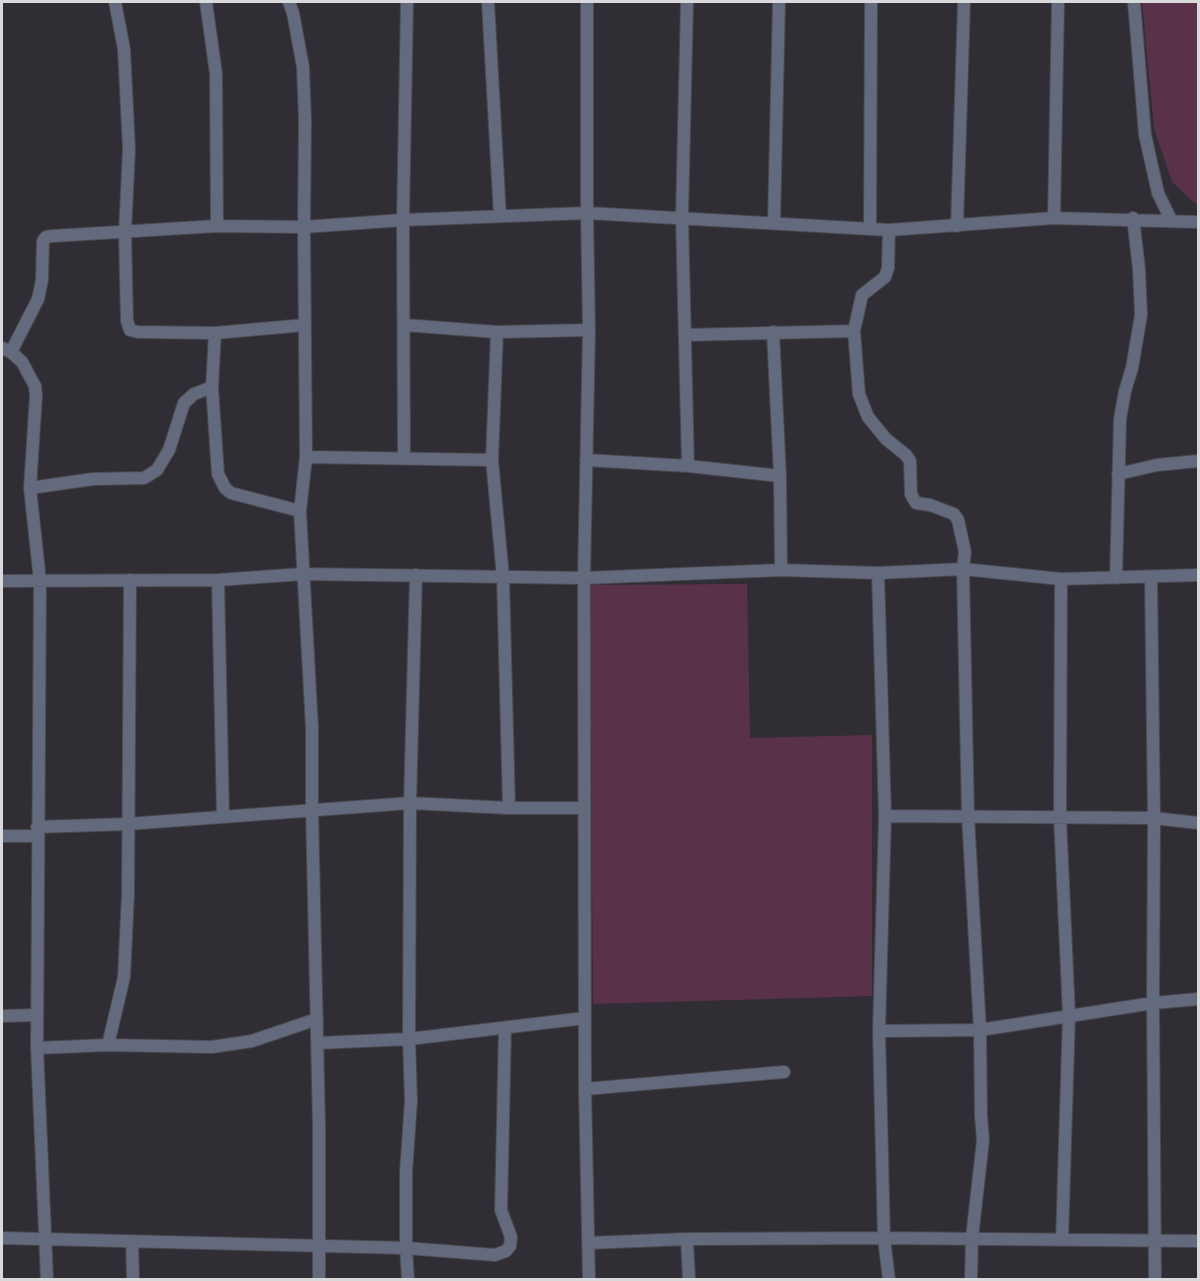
<!DOCTYPE html>
<style>
body{margin:0}
#map{position:relative;width:1200px;height:1281px;overflow:hidden;background:#302e34;font-family:"IBM Plex Serif",serif}
canvas{display:block}
.frame{position:absolute;inset:0;border:3px solid #d9d9dc;pointer-events:none}
</style>
<div id="map">
<canvas width="1200" height="1281"></canvas>
<div class="frame"></div>
</div>
<script>
const ctx = document.querySelector('canvas').getContext('2d');
ctx.lineJoin = 'round';
function fillPath(path, color) { ctx.fillStyle = color; ctx.fill(path, 'evenodd'); }
const shape = rows => new Path2D(rows.map(r => 'M' + r).join(''));
function stroke(path, color, width, dash) { ctx.strokeStyle = color; ctx.lineWidth = width; ctx.lineCap = dash ? 'butt' : 'round'; ctx.setLineDash(dash || []); ctx.stroke(path); }
fillPath(shape([
 [1142,2,1198,2,1198,206,1172,182,1154,128],
 [747,584,750,738,872,735,872,996,593,1004,590,585]
]), '#593249');
const minor = shape([
 [115,2,124,49,129,149,125,233,127,321,130,330,138,332,215,333,305,325],
 [206,2,216,74,217,226],
 [289,2,293,13,303,67,305,121,304,227,306,457,300,511,312,728,312,810,319,1126,319,1280],
 [488,2,500,216],
 [587,2,587,213,589,330,584,578,585,1089,589,1280],
 [687,2,682,217,688,466],
 [1134,2,1145,135,1158,193,1171,220],
 [1054,218,1058,2],
 [774,222,779,2],
 [957,226,964,2],
 [870,228,871,2],
 [889,230,888,268,885,277,862,295,854,331,859,394,868,417,886,439,906,455,910,461,911,494,913,498,916,503,930,505,954,514,958,520,965,552,963,569,968,816,980,1030,981,1116,983,1140,972,1238,971,1280],
 [404,325,497,332,589,330],
 [497,332,492,460,503,577,509,808],
 [773,332,780,476,781,570],
 [215,333,212,387,218,474,225,488,231,493,300,511],
 [685,335,854,331],
 [2,348,11,352,22,362,35,386,36,395,30,488,40,581,37,1048,47,1280],
 [11,352,38,299,42,280,43,241,46,237,53,236,217,226,304,227,403,220,587,213,889,230,1054,218,1198,222],
 [306,457,492,460],
 [404,458,403,220,407,2],
 [586,460,688,466,780,476],
 [1118,474,1157,465,1198,461],
 [30,488,93,479,144,478,157,470,169,450,184,403,194,394,212,387],
 [878,573,885,816,879,1031,884,1238,889,1280],
 [416,575,410,803,409,1039,411,1101,406,1172,406,1248,495,1255,506,1251,510,1246,511,1237,501,1210,505,1029],
 [1116,578,1120,419,1125,391,1132,368,1141,315,1139,269,1133,218],
 [1151,578,1154,818,1153,1003,1155,1280],
 [1061,579,1060,817,1069,1015,1062,1240],
 [218,580,223,817],
 [2,581,218,580,303,574,584,578,781,570,878,573,963,569,1061,579,1198,575],
 [885,816,1154,818,1198,823],
 [37,827,128,824,410,803,509,808,584,808],
 [2,836,37,836],
 [2,1016,37,1015],
 [879,1031,980,1030,1153,1003,1198,999],
 [318,1043,409,1039,585,1018],
 [108,1045,124,977,128,894,130,580],
 [37,1048,108,1045,212,1047,252,1041,317,1019],
 [585,1089,784,1072],
 [2,1238,406,1248,408,1280],
 [687,1239,689,1280],
 [132,1242,133,1280],
 [588,1243,687,1239,884,1238,1198,1241]
]);
stroke(minor, '#4b494f', 14);
stroke(minor, '#646a7e', 12);
</script>
